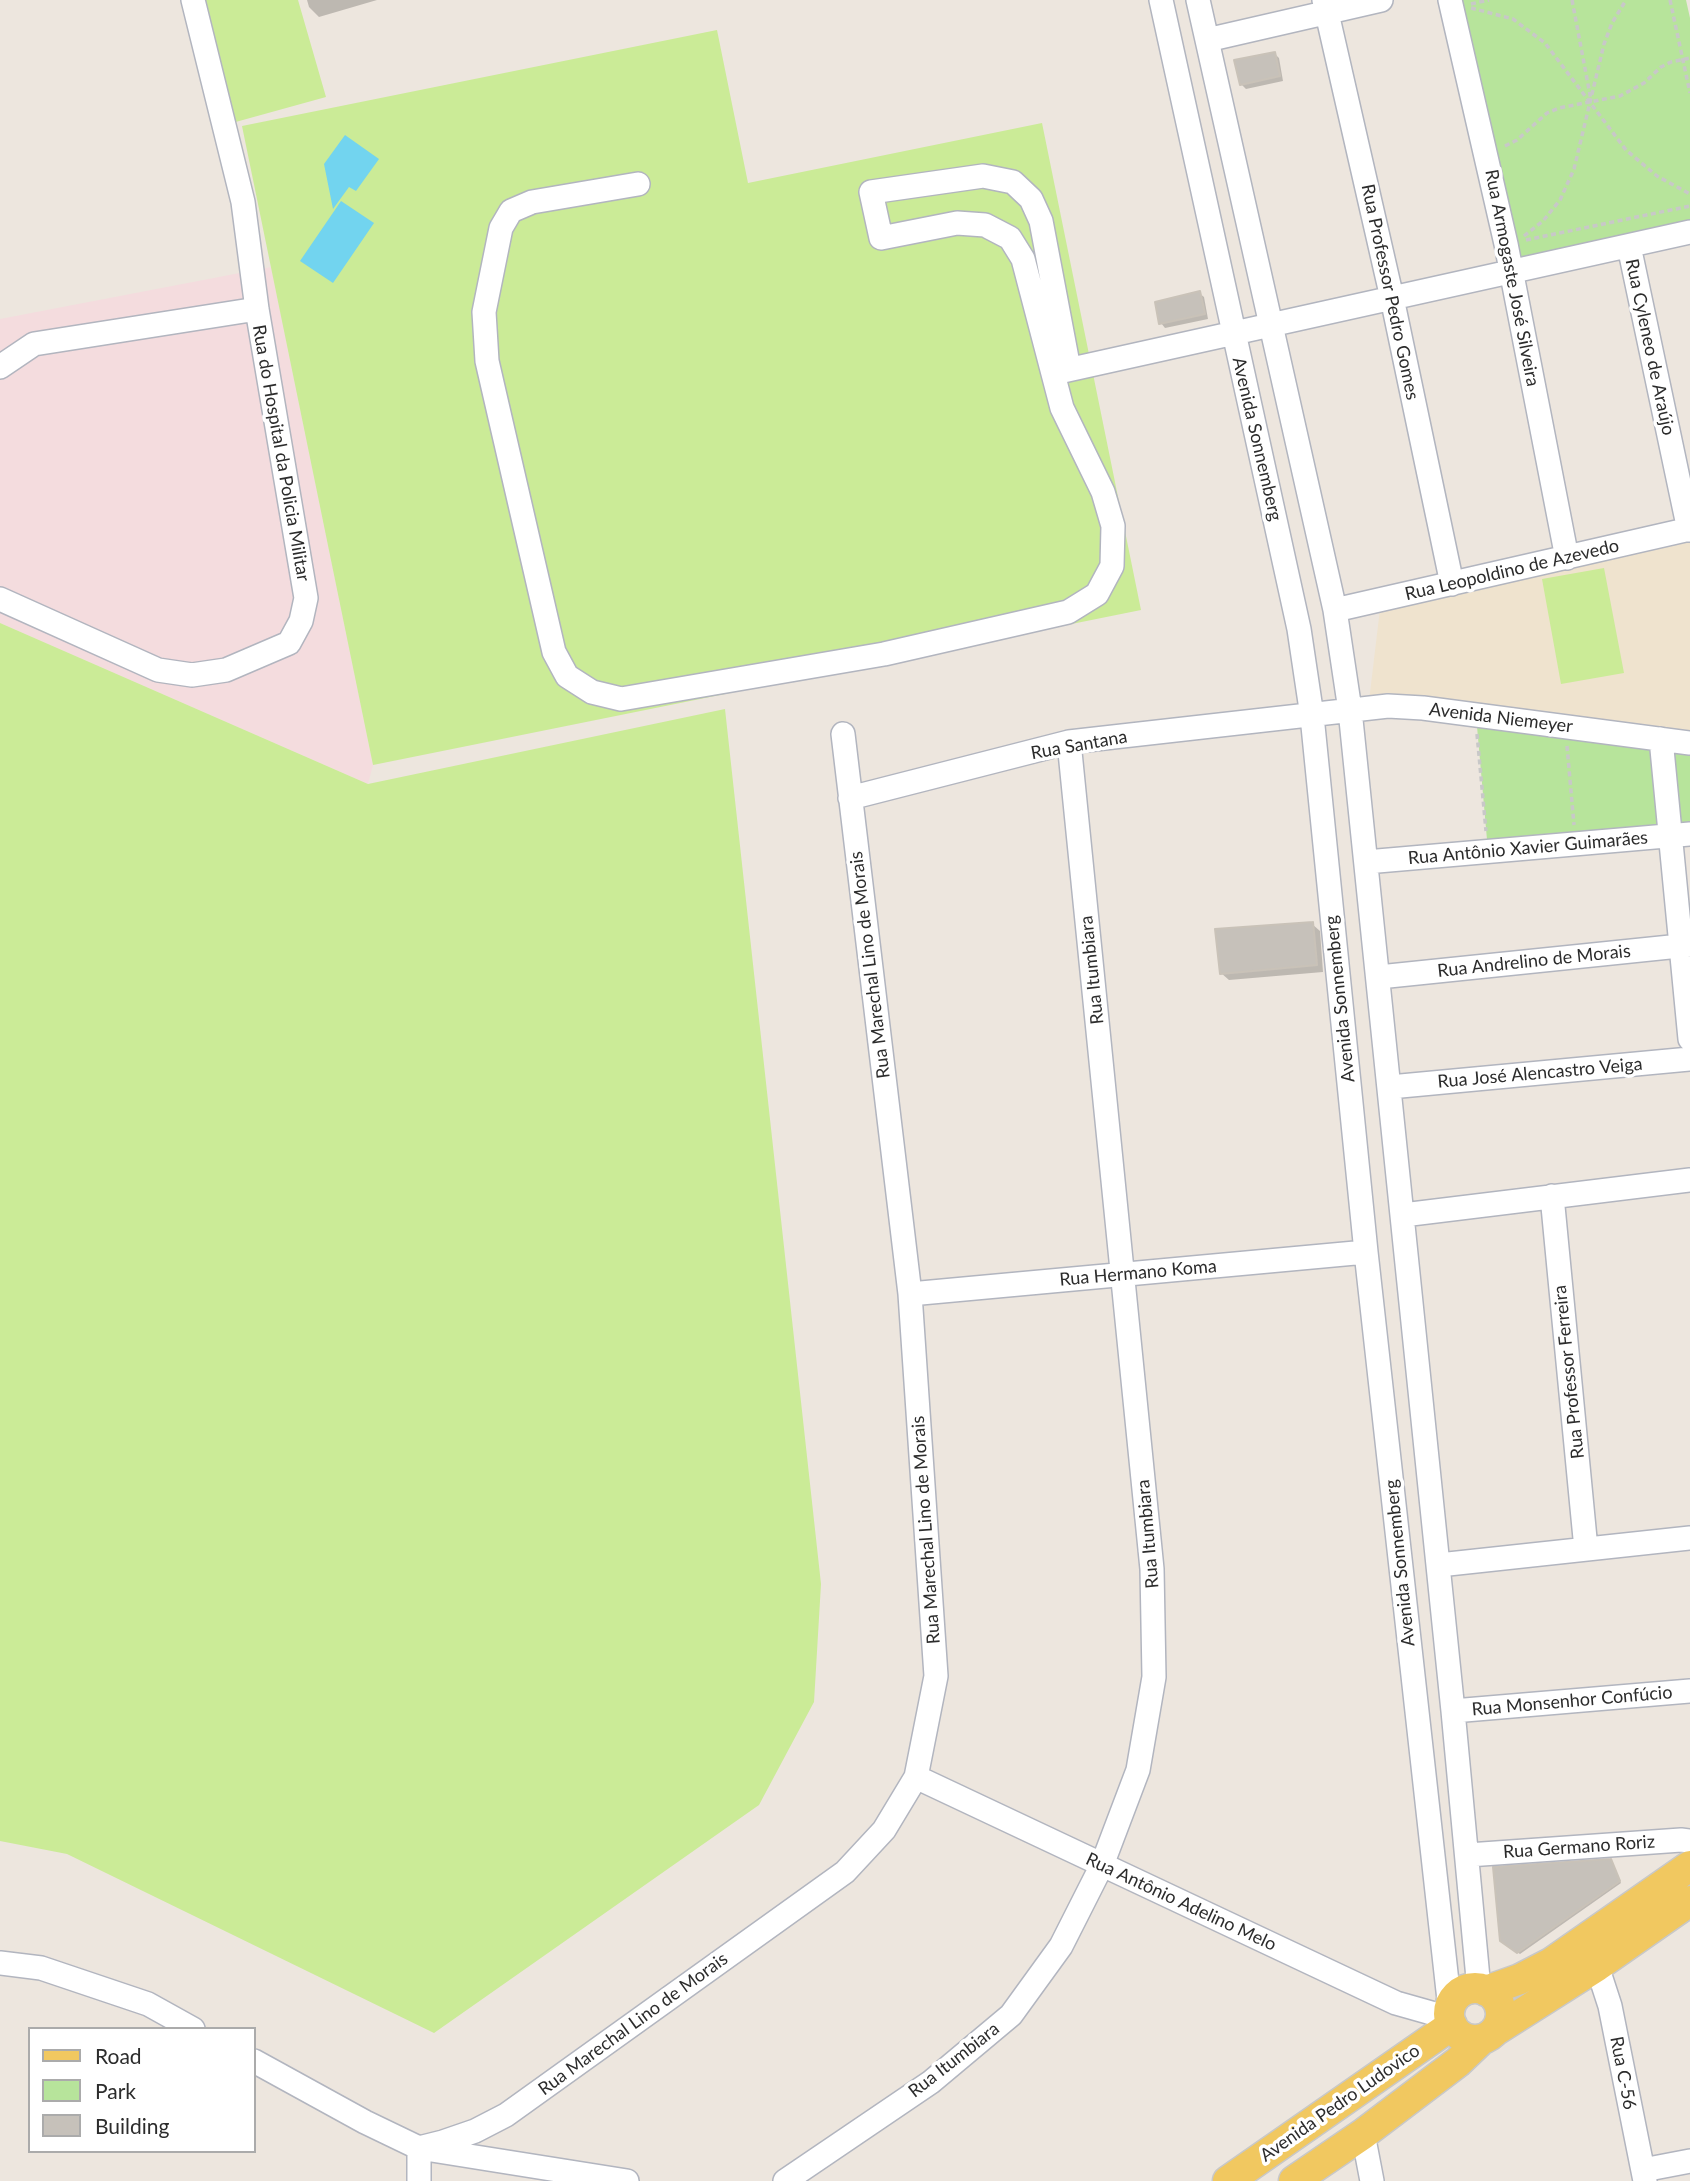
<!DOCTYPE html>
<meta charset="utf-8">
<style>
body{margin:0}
#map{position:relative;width:1690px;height:2181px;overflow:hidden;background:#ede6de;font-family:Lato,sans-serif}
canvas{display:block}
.legend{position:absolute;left:28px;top:2027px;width:228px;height:126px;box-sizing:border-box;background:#fff;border:2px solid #ababab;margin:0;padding:9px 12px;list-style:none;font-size:21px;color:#2c2c2c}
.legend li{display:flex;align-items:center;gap:14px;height:35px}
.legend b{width:35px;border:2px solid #ababab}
</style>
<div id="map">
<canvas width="1690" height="2181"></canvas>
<ul class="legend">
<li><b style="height:9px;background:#f1c860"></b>Road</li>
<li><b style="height:19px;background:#b7e49b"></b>Park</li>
<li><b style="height:19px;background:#c6c1ba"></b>Building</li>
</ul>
</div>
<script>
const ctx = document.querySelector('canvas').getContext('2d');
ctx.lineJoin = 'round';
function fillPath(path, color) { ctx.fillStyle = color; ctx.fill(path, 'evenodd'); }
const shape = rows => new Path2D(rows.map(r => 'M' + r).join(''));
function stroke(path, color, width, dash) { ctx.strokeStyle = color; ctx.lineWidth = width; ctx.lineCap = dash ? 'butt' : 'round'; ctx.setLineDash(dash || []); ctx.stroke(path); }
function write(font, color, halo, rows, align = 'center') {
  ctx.font = font + ' Lato,sans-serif'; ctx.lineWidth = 7; ctx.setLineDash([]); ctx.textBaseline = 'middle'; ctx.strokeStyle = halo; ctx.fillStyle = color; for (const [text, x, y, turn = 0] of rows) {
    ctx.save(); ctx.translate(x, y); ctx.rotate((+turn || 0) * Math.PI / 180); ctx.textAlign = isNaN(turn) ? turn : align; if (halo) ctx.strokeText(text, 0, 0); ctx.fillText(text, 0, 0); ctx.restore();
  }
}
fillPath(shape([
 [1690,539,1690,733,1369,701,1380,609]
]), '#efe3ce');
fillPath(shape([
 [271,267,373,765,368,784,0,623,0,319]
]), '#f4dcde');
fillPath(shape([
 [1457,0,1686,0,1690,18,1690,222,1516,260],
 [1476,715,1690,743,1690,834,1488,851]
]), '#b7e49b');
fillPath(shape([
 [197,0,298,0,326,97,232,123],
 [717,30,748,183,1042,123,1141,610,373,765,242,126],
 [1604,568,1624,673,1561,684,1542,579],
 [0,623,368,784,725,709,821,1584,814,1702,759,1805,434,2033,67,1854,0,1841]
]), '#cbeb97');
fillPath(shape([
 [345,135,379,159,356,191,349,187,333,209,324,164],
 [341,201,374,223,333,283,300,261]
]), '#72d4ef');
fillPath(shape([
 [307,0,377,0,319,17,309,7],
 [1274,53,1279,58,1283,81,1246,89,1241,84],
 [1199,293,1204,297,1208,319,1165,328,1161,323],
 [1312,924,1320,931,1323,972,1229,980,1221,973],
 [1611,1861,1621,1883,1520,1954,1504,1943]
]), '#0003');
const building = shape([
 [1275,52,1280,76,1240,85,1234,60,1275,52],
 [1200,291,1205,314,1159,324,1155,302,1200,291],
 [1313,922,1317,965,1220,974,1215,929,1313,922],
 [1611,1859,1620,1881,1517,1953,1500,1941,1493,1867,1611,1859]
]);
fillPath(building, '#c6c1ba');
stroke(building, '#c9c2b8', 2);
const minor = shape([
 [1161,0,1299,629,1312,716,1366,1252,1450,2009],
 [1198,0,1335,610,1350,710,1453,1711,1479,1989],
 [1324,0,1392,298,1452,584],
 [1450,0,1506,244,1567,558],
 [1207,40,1381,0],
 [638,184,532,202,511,211,501,228,484,312,487,361,554,652,567,676,592,692,621,699,884,654,1068,612,1097,594,1112,566,1113,526,1103,492,1062,408,1023,259,1010,238,985,225,957,223,881,238,871,192,983,176,1013,182,1031,199,1041,221,1069,369],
 [1629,246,1689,530],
 [0,367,34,344,257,309],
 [1054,373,1690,232],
 [0,599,158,670,192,675,226,670,289,643,301,621,306,598,257,309,243,202,193,0],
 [1335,610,1690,529],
 [1661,739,1690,1039],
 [850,798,1069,742,1388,706,1423,708,1690,743],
 [1366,862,1690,834],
 [1379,977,1690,945],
 [1390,1087,1690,1059],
 [1552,1196,1586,1549],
 [1403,1215,1690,1180],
 [910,1294,1366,1252],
 [1439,1565,1690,1538],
 [1453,1711,1690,1691],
 [916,1777,1396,2003,1449,2018],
 [1468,1855,1681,1840,1690,1841],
 [0,1963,41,1968,148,2004,193,2029],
 [1597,1966,1610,2006,1645,2181],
 [254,2061,365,2122,419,2148,627,2181],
 [1363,2134,1372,2181],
 [419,2148,443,2142,475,2131,506,2115,845,1872,884,1830,916,1777,936,1676,910,1294,843,734],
 [419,2148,419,2181],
 [1643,2170,1690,2161],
 [785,2181,931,2082,1011,2015,1061,1946,1102,1865,1138,1770,1154,1677,1152,1569,1069,742]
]);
const major = shape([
 '1449 2014a26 26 0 1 1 52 0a26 26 0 1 1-52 0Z',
 [1486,1991,1520,1979,1551,1963,1690,1866],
 [1496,2030,1597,1966,1690,1901],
 [1228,2181,1452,2025],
 [1294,2181,1363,2134,1458,2062,1482,2039]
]);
stroke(minor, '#b2b5bf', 26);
stroke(major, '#c8c8c8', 33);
stroke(shape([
 [1572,0,1591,100],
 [1670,0,1690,93],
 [1471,4,1489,0],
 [1471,8,1513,19,1545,43,1626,150,1657,176,1690,194],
 [1505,146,1517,140,1547,113,1559,108,1620,96,1644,83,1661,67,1671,62,1690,58],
 [1524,236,1543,221,1560,200,1574,169,1604,44,1612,23,1626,0],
 [1526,240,1690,206],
 [1477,734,1486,831],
 [1567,746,1574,825]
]), '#c8c8c8', 3.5, [5, 3.5]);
stroke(minor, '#fff', 23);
stroke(major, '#f1c860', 30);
write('18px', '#2c2c2c', '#fff', [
 ["Rua Armogaste José Silveira",1512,278,79],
 ["Rua Professor Pedro Gomes",1390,292,78],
 ["Rua Cyleneo de Araújo",1650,347,78],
 ["Avenida Sonnemberg",1257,439,77],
 ["Rua do Hospital da Policia Militar",281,453,80],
 ["Rua Leopoldino de Azevedo",1512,570,-13],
 ["Avenida Niemeyer",1501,718,7],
 ["Rua Santana",1079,745,-10],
 ["Rua Antônio Xavier Guimarães",1528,848,-5],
 ["Rua Andrelino de Morais",1534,961,-6],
 ["Rua Marechal Lino de Morais",870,965,-97],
 ["Rua Itumbiara",1092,970,-96],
 ["Avenida Sonnemberg",1340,999,-96],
 ["Rua José Alencastro Veiga",1540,1073,-5],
 ["Rua Hermano Koma",1138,1273,-5],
 ["Rua Professor Ferreira",1569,1372,-96],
 ["Rua Marechal Lino de Morais",926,1530,-94],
 ["Rua Itumbiara",1148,1534,-95],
 ["Avenida Sonnemberg",1400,1563,-96],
 ["Rua Monsenhor Confúcio",1572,1701,-5],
 ["Rua Germano Roriz",1579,1847,-4],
 ["Rua Antônio Adelino Melo",1181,1902,25],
 ["Rua Marechal Lino de Morais",633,2024,-36],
 ["Rua Itumbiara",954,2060,-38],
 ["Rua C-56",1623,2073,79],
 ["Avenida Pedro Ludovico",1340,2103,-35]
]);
</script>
